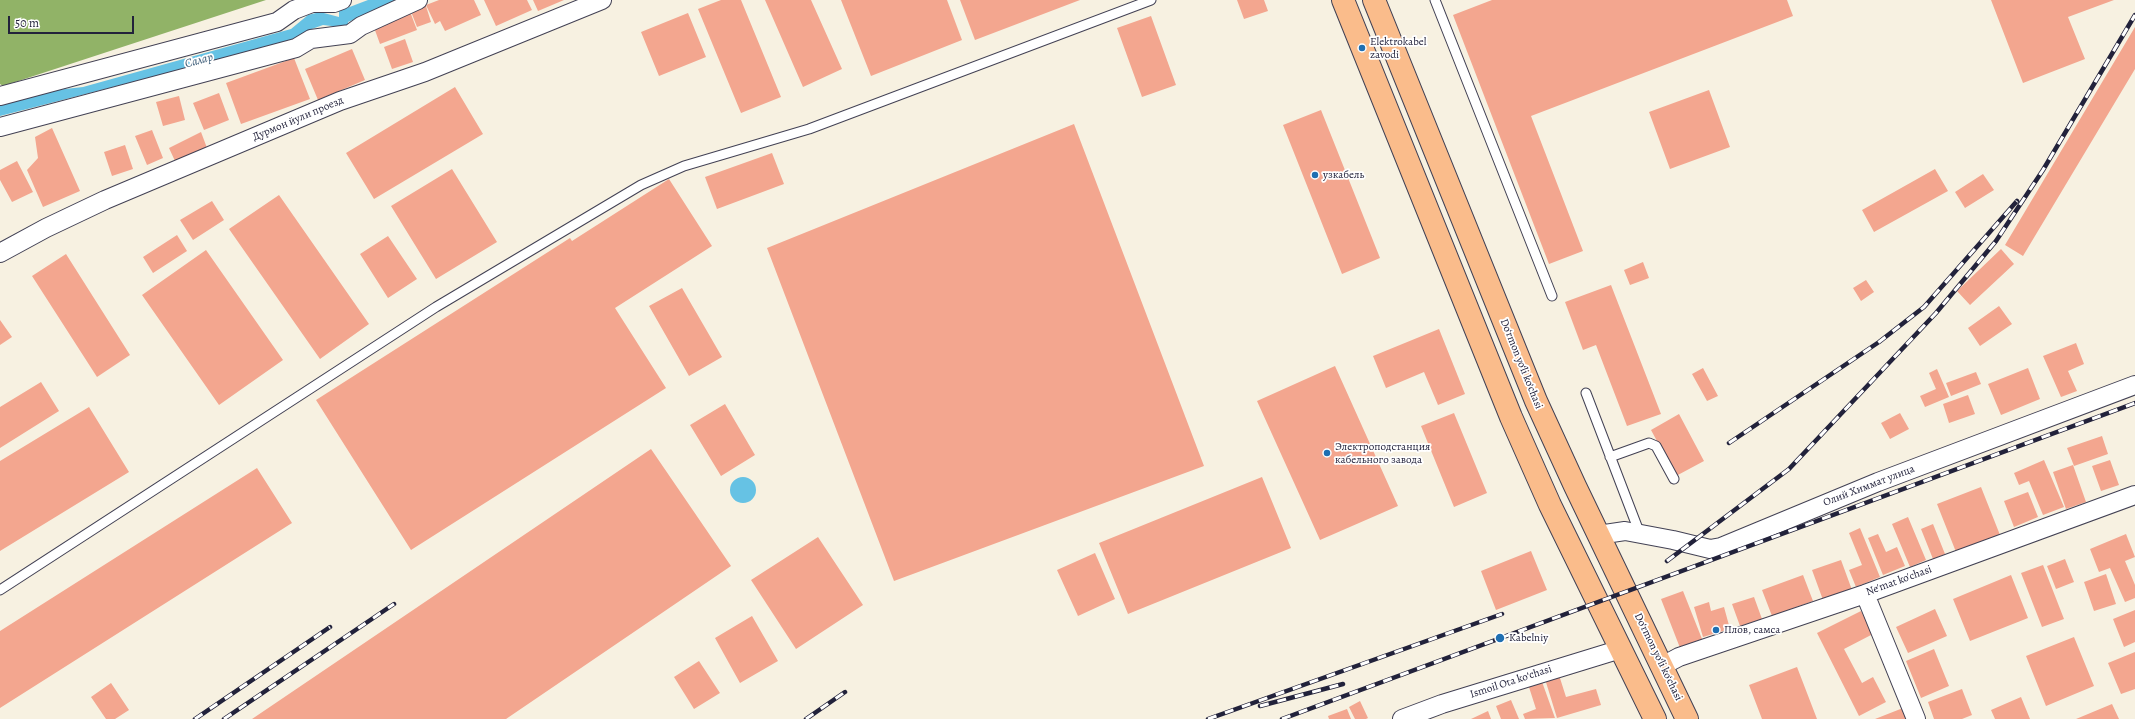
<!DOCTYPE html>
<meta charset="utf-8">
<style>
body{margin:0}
#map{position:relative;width:2135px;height:719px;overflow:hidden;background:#f7f1e1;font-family:Alegreya,serif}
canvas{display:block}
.scale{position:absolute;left:8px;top:16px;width:126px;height:18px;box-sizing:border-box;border:2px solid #22223b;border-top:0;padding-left:5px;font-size:12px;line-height:14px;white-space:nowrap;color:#22223b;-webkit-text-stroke:3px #fff;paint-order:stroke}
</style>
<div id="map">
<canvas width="2135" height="719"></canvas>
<div class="scale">50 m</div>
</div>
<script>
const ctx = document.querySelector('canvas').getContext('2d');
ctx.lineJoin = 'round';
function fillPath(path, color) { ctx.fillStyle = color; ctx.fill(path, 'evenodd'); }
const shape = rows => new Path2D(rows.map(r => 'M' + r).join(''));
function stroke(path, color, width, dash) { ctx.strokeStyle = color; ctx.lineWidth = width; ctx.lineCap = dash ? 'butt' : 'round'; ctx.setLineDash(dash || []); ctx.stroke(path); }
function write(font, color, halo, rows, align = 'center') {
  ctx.font = font + ' Alegreya,serif'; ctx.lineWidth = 3.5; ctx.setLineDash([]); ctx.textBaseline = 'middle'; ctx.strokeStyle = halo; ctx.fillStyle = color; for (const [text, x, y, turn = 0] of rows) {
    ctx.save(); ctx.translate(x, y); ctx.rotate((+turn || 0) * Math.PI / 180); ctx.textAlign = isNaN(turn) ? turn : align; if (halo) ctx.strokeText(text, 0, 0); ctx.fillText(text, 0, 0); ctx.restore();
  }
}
fillPath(shape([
 [0,0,266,0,3,86,0,84]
]), '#91b367');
fillPath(shape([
 [368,0,402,0,348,22,349,28,323,25,309,30,296,40,0,116,0,105,47,91,83,87,291,29,308,15,320,12,339,17,339,11],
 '730 490a13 13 0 1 1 26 0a13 13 0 1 1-26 0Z'
]), '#66c2e4');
fillPath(shape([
 [439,0,474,0,481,15,445,31,440,21,435,24,426,5],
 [484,0,527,0,532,10,496,26],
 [533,0,564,0,538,11],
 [721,0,741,0,781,97,741,113,698,9],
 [765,0,811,0,842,69,803,87],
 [841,0,947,0,962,40,871,76],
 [960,0,1080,0,975,40],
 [1237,0,1264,0,1268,11,1244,19],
 [1492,0,1787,0,1793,16,1531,116,1583,251,1549,264,1453,15],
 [1991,0,2114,0,2068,17,2085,59,2023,83],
 [425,3,431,22,417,27,410,9],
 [409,9,417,30,380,44,372,22],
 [688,13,706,57,659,76,641,32],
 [1151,16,1176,85,1142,97,1117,28],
 [2135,27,2135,69,2023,256,2005,245],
 [405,39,413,62,392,69,384,47],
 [352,49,365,80,318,100,305,69],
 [294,58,310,99,241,124,226,83],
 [455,87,483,134,374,199,346,153],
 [1709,90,1730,147,1670,169,1649,112],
 [219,93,229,120,204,130,193,103],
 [179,96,185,120,163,126,156,102],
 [1321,110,1380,258,1342,274,1283,125],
 [1074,124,1204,466,894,581,767,248],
 [52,128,80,191,43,207,27,170,38,158,35,137],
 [152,130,163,158,147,165,135,136],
 [201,132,207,148,175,161,169,148],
 [125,145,133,169,112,176,104,152],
 [772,153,784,184,717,209,705,177],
 [17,161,33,192,12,202,0,180,0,170],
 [452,169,497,242,436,279,391,206],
 [1935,169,1948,191,1874,232,1862,210],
 [1983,174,1994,190,1965,208,1955,192],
 [669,179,712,246,615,308,666,388,411,550,316,400,570,238,572,241],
 [279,195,369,324,320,359,229,229],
 [212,201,224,220,193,240,180,220],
 [177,235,187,251,153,273,143,257],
 [388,236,417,279,388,298,360,254],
 [2001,249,2014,264,1970,305,1957,291],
 [206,250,283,360,219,405,142,295],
 [66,254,130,355,97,377,32,276],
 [1643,262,1649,278,1630,285,1624,270],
 [1866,280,1874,292,1861,301,1853,288],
 [1611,285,1661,414,1627,426,1596,345,1583,350,1565,302],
 [682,288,722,357,689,376,649,306],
 [1999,306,2012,324,1980,346,1968,328],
 [0,320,12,337,0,345],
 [1439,329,1465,394,1438,405,1424,372,1386,388,1373,356],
 [2076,343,2084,364,2068,371,2077,391,2061,397,2043,356],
 [1335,366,1398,506,1320,540,1257,401],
 [1703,368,1718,396,1707,401,1692,374],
 [2028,368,2040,399,2001,415,1988,384],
 [1937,369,1949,397,1925,407,1920,396,1936,389,1929,373],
 [1976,372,1981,384,1951,396,1946,383],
 [41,382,59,411,0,448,0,407],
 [1968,395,1975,414,1949,423,1943,404],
 [725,404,755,455,721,476,690,425],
 [89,407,129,472,0,551,0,461],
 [1454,413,1487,493,1454,507,1421,426],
 [1900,413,1909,429,1890,439,1881,423],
 [1679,414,1704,461,1676,476,1651,430],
 [2102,436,2108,454,2074,466,2067,448],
 [651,449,731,566,506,719,252,719],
 [2044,460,2064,507,2043,515,2029,481,2019,485,2014,473],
 [2110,460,2119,485,2101,491,2092,466],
 [2073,465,2086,502,2066,509,2053,472],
 [257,468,292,523,0,708,0,631],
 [1262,477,1291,548,1128,614,1099,543],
 [1981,487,2000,535,1956,552,1937,504],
 [2028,492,2038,517,2014,527,2004,501],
 [1908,517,1926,560,1910,567,1892,524],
 [1933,524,1945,554,1933,559,1921,529],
 [1860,528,1880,577,1856,587,1849,570,1862,565,1849,533],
 [1878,534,1886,552,1897,547,1905,566,1883,575,1868,538],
 [2126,534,2135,557,2125,561,2135,585,2135,598,2125,602,2110,568,2099,572,2090,549],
 [818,537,863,605,796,649,751,580],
 [1531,551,1547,590,1496,610,1481,571],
 [1095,553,1115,599,1078,616,1057,570],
 [2065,559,2074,582,2056,589,2047,566],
 [1841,560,1852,590,1823,600,1812,570],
 [2043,565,2064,619,2042,627,2021,573],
 [2106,574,2116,604,2094,611,2084,582],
 [1803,575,1813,601,1772,616,1762,590],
 [2011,575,2028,618,1970,641,1953,599],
 [1683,591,1704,644,1682,653,1661,599],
 [1754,597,1762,619,1740,626,1732,604],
 [1709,602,1711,611,1724,607,1730,629,1703,637,1694,607],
 [1935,609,1947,636,1908,653,1896,627],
 [2135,610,2135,642,2124,647,2113,619],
 [1861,611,1873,634,1844,649,1862,683,1873,677,1886,702,1859,716,1817,633],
 [752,616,778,661,740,683,715,638],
 [2074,637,2094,686,2046,706,2026,656],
 [1934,649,1949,686,1921,698,1906,661],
 [2135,652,2135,689,2121,694,2108,663],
 [699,661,720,693,694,709,674,677],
 [1797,667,1817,719,1762,719,1749,685],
 [1559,675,1566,697,1596,689,1601,705,1557,718,1545,679],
 [1541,679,1555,718,1525,719,1523,714,1536,709,1528,684],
 [111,683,129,710,115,719,106,719,91,697],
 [1962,689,1972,715,1962,719,1934,719,1928,702],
 [2021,697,2030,719,1995,719,1991,710],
 [1511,700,1519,719,1501,719,1496,706],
 [1360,701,1368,718,1366,719,1355,719,1349,707],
 [2112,704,2119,719,2076,719],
 [1903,708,1907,719,1875,719],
 [1347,709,1351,719,1329,719,1328,716],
 [1488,711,1491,719,1471,719]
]), '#f3a68f');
const lane = shape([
 [1435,0,1552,296],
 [1586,393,1640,534],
 [1610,457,1649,443,1656,446,1674,479],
 [0,590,436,307,641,185,684,166,809,129,1151,0]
]);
const street = shape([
 [0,96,277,22,294,10,312,3,334,3,342,0],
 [0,127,296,48,311,39,350,34,361,26,418,0],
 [0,253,46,228,105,200,340,101,425,72,602,0],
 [1598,535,1625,531,1673,540,1710,549,1721,547,1878,482,2135,385],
 [1865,594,1916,719],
 [1662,666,1679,657,1865,594,2135,495],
 [1402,719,1442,704,1621,649]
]);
const primary = shape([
 [1343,0,1511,417,1550,505,1655,719],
 [1374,0,1536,401,1575,486,1687,719]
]);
stroke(lane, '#424154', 11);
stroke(street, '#424154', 20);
stroke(primary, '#424154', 24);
stroke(lane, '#fff', 9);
stroke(street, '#fff', 18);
stroke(primary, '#fabc8b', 22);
const rail = shape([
 [1729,443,1879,342,1924,307,2017,201],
 [1667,561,1789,469,1936,313,1996,241,2043,170,2135,15],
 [1260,706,1343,684],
 [195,719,330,627],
 [224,719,394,604],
 [806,719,845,692],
 [1208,719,1502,614],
 [1282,719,2135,403]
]);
stroke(rail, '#22223b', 4.5);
stroke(rail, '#fff', 3, [9]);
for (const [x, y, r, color] of [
 [1362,48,4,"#1f6fb2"],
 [1315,175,4,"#1f6fb2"],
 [1327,453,4,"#1f6fb2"],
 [1716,630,4,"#1f6fb2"],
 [1500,638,5,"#1f6fb2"]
]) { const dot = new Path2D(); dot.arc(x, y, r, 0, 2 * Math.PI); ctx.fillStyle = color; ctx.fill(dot); stroke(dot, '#fff', 1.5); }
write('11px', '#22223b', '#fff', [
 ["Elektrokabel",1370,42],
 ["zavodi",1370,55],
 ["узкабель",1323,175],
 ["Электроподстанция",1335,447],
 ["кабельного завода",1335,460],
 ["Плов, самса",1724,630],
 ["Kabelniy",1509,638]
], 'left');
write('11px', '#22223b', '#fff', [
 ["Дурмон йули проезд",298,119,-23],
 ["Do‘rmon yo‘li ko‘chasi",1521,364,68],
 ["Олий Химмат улица",1869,486,-21],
 ["Ne'mat ko'chasi",1899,581,-20],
 ["Do‘rmon yo‘li ko‘chasi",1658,657,64],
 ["Ismoil Ota koʻchasi",1511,682,-18]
]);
write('italic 12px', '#3a5a76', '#fff', [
 ["Салар",199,61,-15]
]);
</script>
